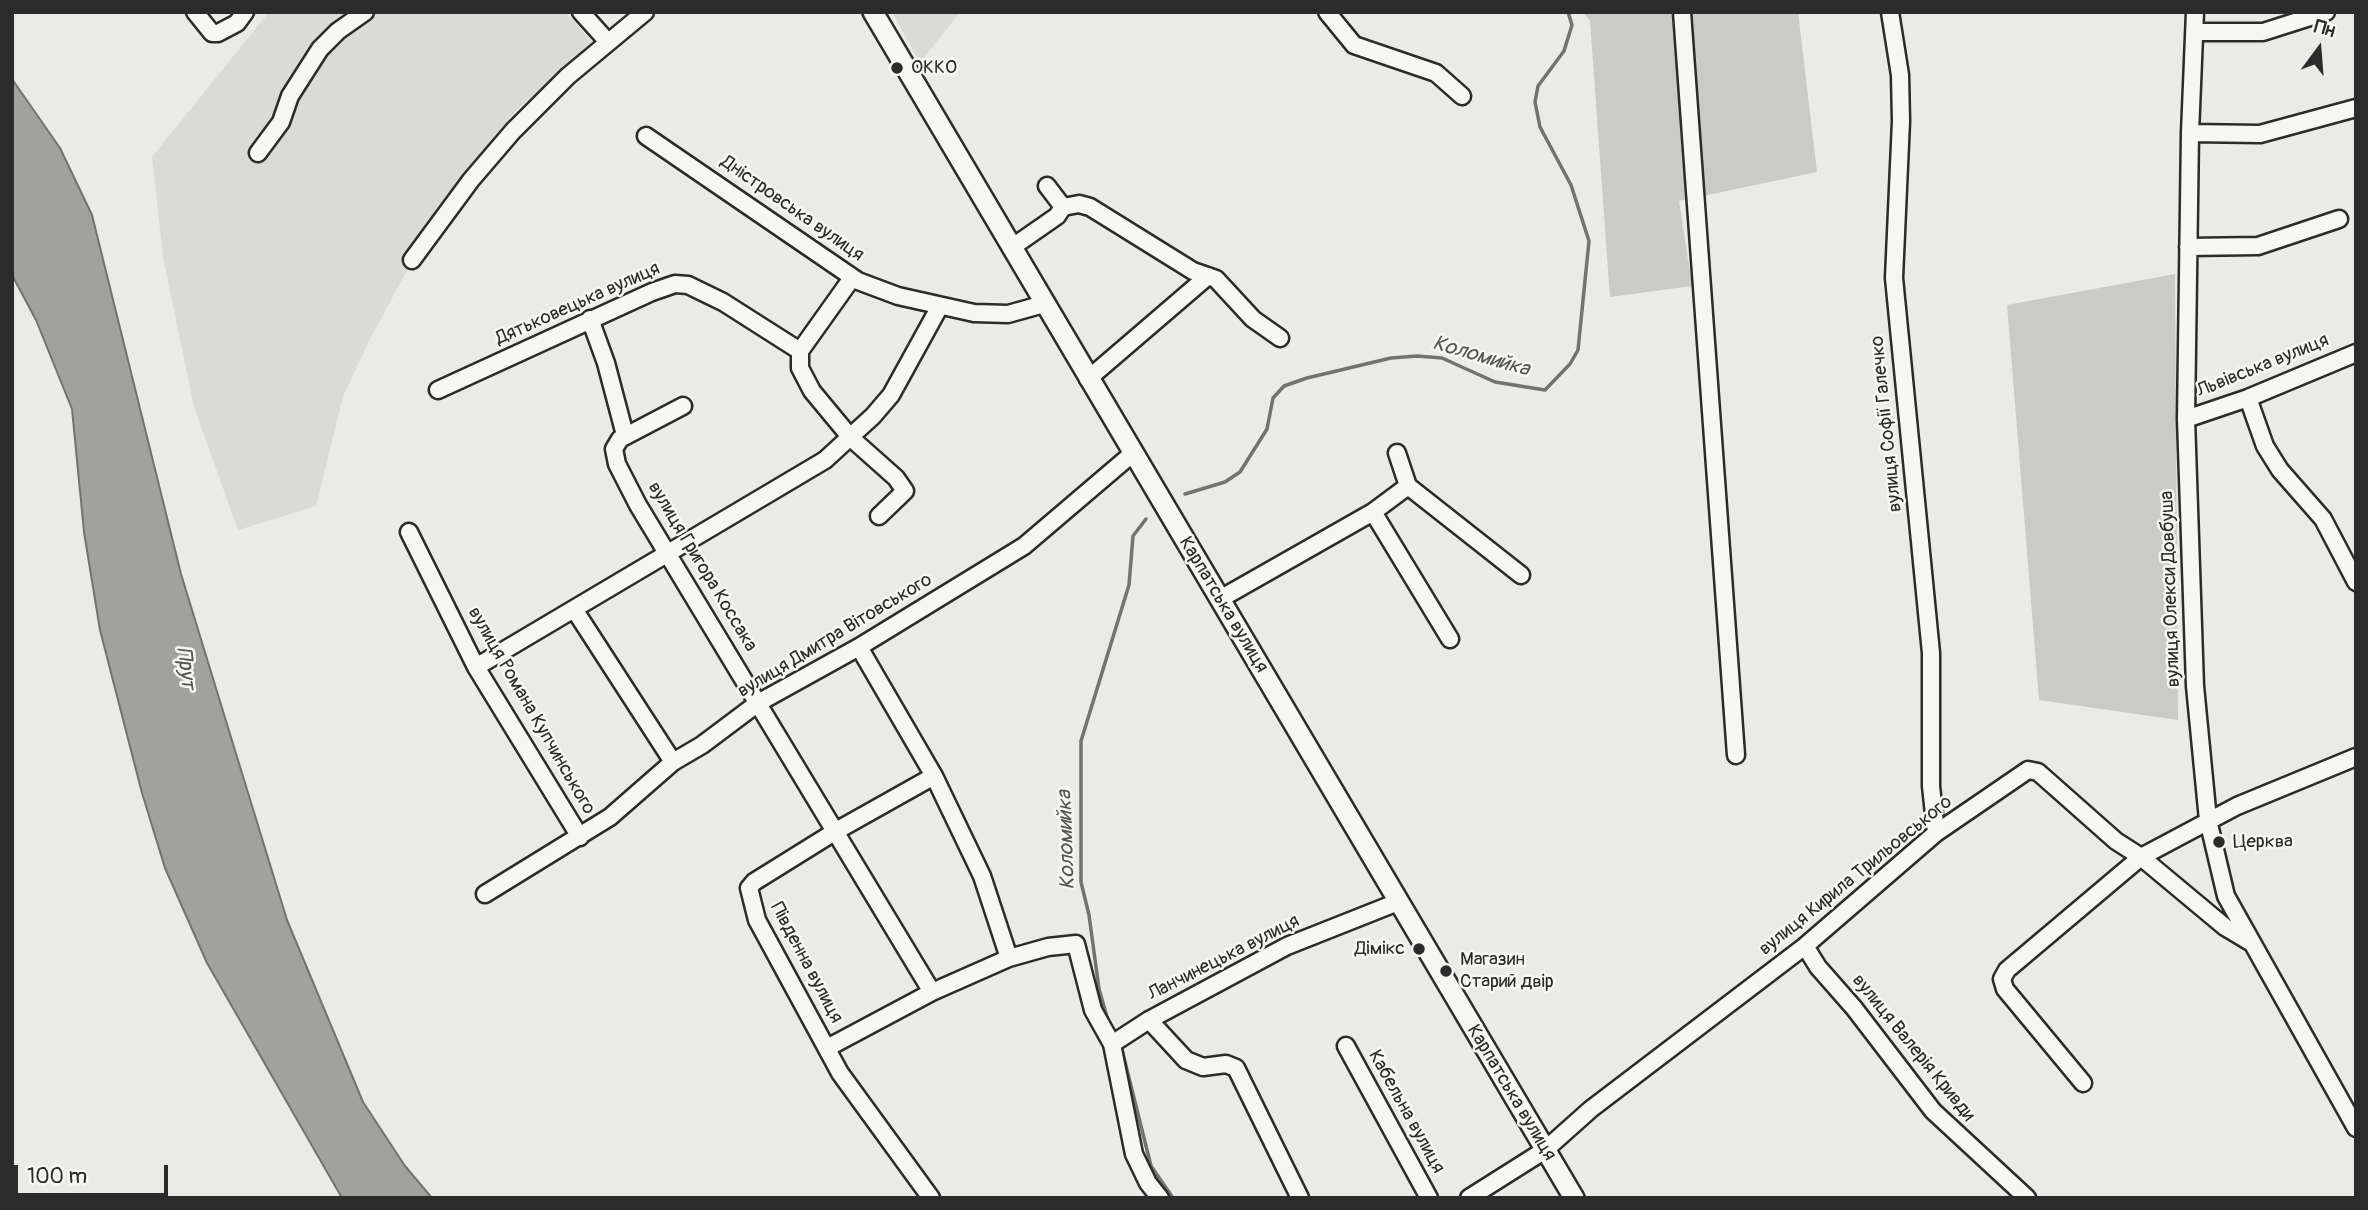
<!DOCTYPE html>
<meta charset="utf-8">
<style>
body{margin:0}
#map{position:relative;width:2368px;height:1210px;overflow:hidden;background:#eaeae6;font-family:Pangolin,sans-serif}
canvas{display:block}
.frame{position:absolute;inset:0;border:14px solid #2b2b2b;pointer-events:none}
.north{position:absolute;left:2284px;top:14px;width:70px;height:70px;-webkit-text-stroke:5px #f6f6f2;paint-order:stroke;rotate:16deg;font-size:19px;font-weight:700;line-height:28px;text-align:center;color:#2b2b2b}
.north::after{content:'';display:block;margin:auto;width:24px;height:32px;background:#2b2b2b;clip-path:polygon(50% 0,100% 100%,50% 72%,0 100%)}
.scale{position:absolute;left:14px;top:1165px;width:154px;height:32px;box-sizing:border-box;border:4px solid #2b2b2b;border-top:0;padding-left:9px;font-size:21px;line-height:24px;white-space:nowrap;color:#2b2b2b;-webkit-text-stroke:5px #f6f6f2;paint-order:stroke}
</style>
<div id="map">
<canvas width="2368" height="1210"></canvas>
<div class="frame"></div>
<div class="north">Пн</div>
<div class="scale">100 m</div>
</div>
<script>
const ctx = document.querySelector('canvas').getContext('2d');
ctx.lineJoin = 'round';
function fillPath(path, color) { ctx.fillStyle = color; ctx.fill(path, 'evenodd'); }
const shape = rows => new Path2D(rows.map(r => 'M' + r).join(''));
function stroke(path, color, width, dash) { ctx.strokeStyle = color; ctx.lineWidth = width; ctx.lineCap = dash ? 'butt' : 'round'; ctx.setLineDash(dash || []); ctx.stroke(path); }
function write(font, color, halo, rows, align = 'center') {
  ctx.font = font + ' Pangolin,sans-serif'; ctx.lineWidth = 5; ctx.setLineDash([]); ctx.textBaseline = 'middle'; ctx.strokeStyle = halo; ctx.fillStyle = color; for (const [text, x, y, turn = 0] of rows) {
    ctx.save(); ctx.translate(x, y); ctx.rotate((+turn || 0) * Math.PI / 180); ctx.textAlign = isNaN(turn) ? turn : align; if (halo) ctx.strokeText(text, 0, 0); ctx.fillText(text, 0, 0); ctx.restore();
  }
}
fillPath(shape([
 [269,12,565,12,596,46,516,110,434,221,371,337,343,396,316,506,238,530,194,407,163,257,152,157],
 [892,12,960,12,920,63]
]), '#dadad6');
fillPath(shape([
 [1583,12,1798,12,1817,172,1679,201,1692,286,1610,297,1590,21],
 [2175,274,2178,720,2039,700,2007,305]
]), '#cacac7');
const water = shape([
 [12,79,60,148,92,215,181,574,287,920,363,1102,405,1166,432,1198,342,1198,207,963,165,868,142,793,100,630,84,532,72,409,36,320,12,275,12,79]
]);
fillPath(water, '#a1a19e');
stroke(water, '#727270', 2);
stroke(shape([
 [1185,494,1225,482,1240,472,1267,429,1273,398,1284,386,1307,378,1391,358,1417,356,1442,358,1495,382,1545,390,1570,364,1578,350,1589,241,1571,185,1540,127,1535,102,1538,86,1564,51,1572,25,1568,12],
 [1109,1024,1099,989,1089,915,1081,882,1081,741,1129,585,1133,536,1146,519],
 [1121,1046,1151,1166,1173,1198]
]), '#727270', 3.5);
const minor = shape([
 [195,12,212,33,218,33,237,23,245,12],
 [581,12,608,42],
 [1327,12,1354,45,1436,73,1462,96],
 [1682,12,1736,755],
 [1890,12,1900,75,1901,121,1894,278,1931,653,1931,786,1936,833],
 [2195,12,2190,133,2186,419,2195,686,2208,820,2226,896,2356,1128],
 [2195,32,2263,32,2326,12],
 [2190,133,2260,134,2356,108],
 [646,136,858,281,898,296,974,313,1008,314,1044,304],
 [258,153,281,122,290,96,320,49,338,31,365,12],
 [1047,186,1063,207,1079,204,1090,207,1193,271,1216,279,1253,319,1280,338],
 [2188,247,2258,246,2339,219],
 [1011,248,1057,216,1063,207],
 [412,260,471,180,513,131,568,76,645,12],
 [590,319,606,363,625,435],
 [800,351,852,278],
 [1088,379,1208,276],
 [438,390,652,292,675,284,688,285,723,302,800,351,800,368,812,391,851,438,896,478,905,491,879,516],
 [2248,398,2265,446,2280,470,2323,519,2356,582],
 [683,406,620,439,614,449,617,464,638,505,932,992],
 [2186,419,2248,398,2356,353],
 [1397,453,1408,486,1521,575],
 [1373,512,1450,639],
 [409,532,476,667,580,837],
 [1220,599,1373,512,1408,486],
 [574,609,673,762],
 [859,647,934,776,982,876,1009,958],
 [476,667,825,460,873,416,891,395,940,306],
 [485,894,610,817,673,762,702,745,758,703,859,647,1024,546,1132,454],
 [1805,946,1818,967,1854,1008,1933,1111,2027,1198],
 [1149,1020,1186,1060,1203,1067,1226,1064,1236,1068,1300,1198],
 [1112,1044,1149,1020,1287,946,1398,902],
 [1346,1046,1429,1198],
 [827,1048,932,992,1009,958,1048,947,1076,944,1093,1010,1112,1044,1134,1154,1148,1183,1160,1198],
 [2083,1083,2005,989,2002,979,2007,970,2141,857,2225,927,2250,942],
 [931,1198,840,1073,757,920,749,888,754,882,836,831,934,776],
 [1469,1198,1545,1150,1591,1109,1805,946,1936,833,2028,770,2038,772,2116,841,2141,857,2237,806,2356,757]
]);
const major = shape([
 [873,12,1574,1198]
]);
stroke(minor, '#2b2b2b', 21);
stroke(major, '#2b2b2b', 24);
stroke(minor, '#f6f6f2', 16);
stroke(major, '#f6f6f2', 19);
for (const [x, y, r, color] of [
 [897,68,7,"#2b2b2b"],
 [2219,842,7,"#2b2b2b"],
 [1419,949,7,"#2b2b2b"],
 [1446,971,7,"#2b2b2b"]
]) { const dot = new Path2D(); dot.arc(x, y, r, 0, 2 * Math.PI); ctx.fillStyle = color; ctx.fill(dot); stroke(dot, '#f6f6f2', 2.5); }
write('19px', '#2b2b2b', '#f6f6f2', [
 ["ОККО",911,68],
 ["Церква",2233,842],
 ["Дімікс",1405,949,"right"],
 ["Магазин",1460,960],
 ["Старий двір",1460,982]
], 'left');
write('19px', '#2b2b2b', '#f6f6f2', [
 ["Дністровська вулиця",792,209,35],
 ["Дятьковецька вулиця",578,304,-24],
 ["Львівська вулиця",2263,366,-22],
 ["вулиця Софії Галечко",1887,424,-96],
 ["вулиця Григора Коссака",702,567,59],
 ["вулиця Олекси Довбуша",2171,589,-92],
 ["Карпатська вулиця",1223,605,59],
 ["вулиця Дмитра Вітовського",835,636,-31],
 ["вулиця Романа Купчинського",531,711,60],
 ["вулиця Кирила Трильовського",1856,876,-39],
 ["Ланчинецька вулиця",1224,958,-27],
 ["Південна вулиця",806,963,62],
 ["вулиця Валерія Кривди",1913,1048,51],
 ["Карпатська вулиця",1511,1093,59],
 ["Кабельна вулиця",1406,1112,61]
]);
write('italic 21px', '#545453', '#f6f6f2', [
 ["Коломийка",1481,357,16],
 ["Прут",185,668,83],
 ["Коломийка",1067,840,-92]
]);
</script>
